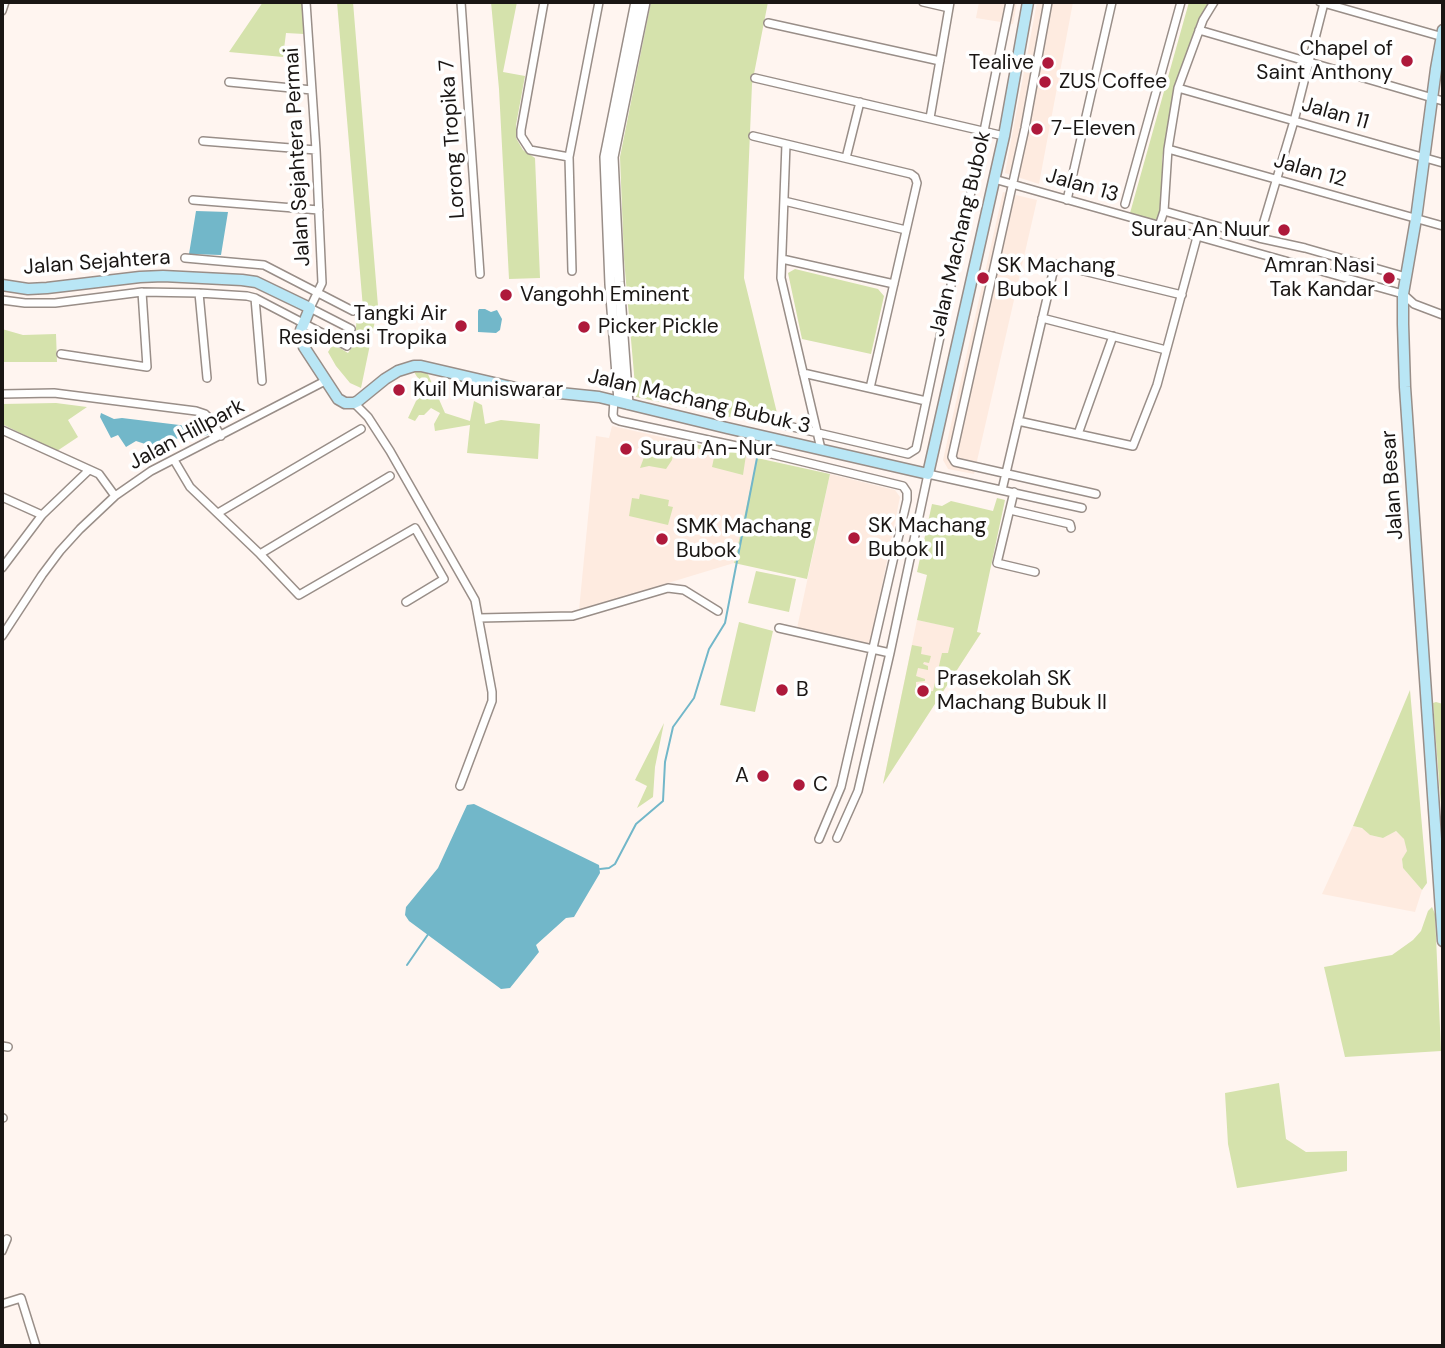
<!DOCTYPE html>
<style>
body{margin:0}
#map{position:relative;width:1445px;height:1348px;overflow:hidden;background:#fff5f0;font-family:"DM Sans",sans-serif}
canvas{display:block}
.frame{position:absolute;inset:0;border:4px solid #1a1614;pointer-events:none}
</style>
<div id="map">
<canvas width="1445" height="1348"></canvas>
<div class="frame"></div>
</div>
<script>
const ctx = document.querySelector('canvas').getContext('2d');
ctx.lineJoin = 'round';
function fillPath(path, color) { ctx.fillStyle = color; ctx.fill(path, 'evenodd'); }
const shape = rows => new Path2D(rows.map(r => 'M' + r).join(''));
function stroke(path, color, width, dash) { ctx.strokeStyle = color; ctx.lineWidth = width; ctx.lineCap = dash ? 'butt' : 'round'; ctx.setLineDash(dash || []); ctx.stroke(path); }
function write(font, color, halo, rows, align = 'center') {
  ctx.font = font + ' "DM Sans",sans-serif'; ctx.lineWidth = 7; ctx.setLineDash([]); ctx.textBaseline = 'middle'; ctx.strokeStyle = halo; ctx.fillStyle = color; for (const [text, x, y, turn = 0] of rows) {
    ctx.save(); ctx.translate(x, y); ctx.rotate((+turn || 0) * Math.PI / 180); ctx.textAlign = isNaN(turn) ? turn : align; if (halo) ctx.strokeText(text, 0, 0); ctx.fillText(text, 0, 0); ctx.restore();
  }
}
fillPath(shape([
 [979,2,1017,2,1013,24,976,18],
 [1037,2,1073,2,1039,184,1005,173],
 [1003,192,1037,200,974,474,948,469,943,460],
 [612,426,757,458,734,563,579,610,596,436,609,438],
 [830,474,895,490,900,497,870,645,797,628],
 [917,620,981,633,883,784],
 [1353,826,1364,829,1370,835,1383,838,1395,831,1404,838,1408,851,1402,859,1403,868,1422,890,1415,912,1322,894]
]), '#feebe0');
fillPath(shape([
 [263,2,302,2,304,34,286,33,283,57,229,52],
 [337,2,353,2,378,306,361,388,350,383,336,366,328,352,333,344,348,353,355,343,357,312,363,308],
 [491,2,517,2,503,72,525,76,516,125,516,138,523,150,535,158,540,278,509,279,499,89],
 [651,2,768,2,752,84,744,278,777,413,772,426,636,397,624,259,620,157],
 [1189,2,1212,2,1198,20,1174,90,1162,159,1162,178,1165,198,1161,218,1156,221,1130,213],
 [795,269,878,289,884,296,871,354,802,339,788,273],
 [2,329,23,335,56,334,57,362,2,362],
 [414,372,427,372,445,413,470,421,474,401,482,405,485,424,501,420,540,424,538,459,467,453,470,425,435,431,434,424,440,413,431,408,424,415,419,415,415,421,408,418,416,401,426,391],
 [56,403,87,407,68,420,78,437,57,451,2,424,2,404],
 [647,439,675,445,672,460,666,469,649,466,640,468,646,452],
 [681,441,746,455,743,475,712,467,715,453,680,444],
 [757,458,830,474,807,579,734,563],
 [640,494,669,500,668,506,673,507,668,525,629,516,632,498,639,499],
 [997,498,1005,500,977,632,981,633,883,784,912,645,922,647,921,654,931,656,929,663,924,662,923,664,928,666,928,670,918,668,916,676,925,679,925,681,916,682,916,691,933,691,942,653,948,653,954,628,917,620,927,575,917,572,932,504,942,506,951,501,993,511],
 [756,571,796,579,789,612,748,603],
 [739,622,773,631,755,712,720,705],
 [1410,690,1427,883,1422,890,1403,868,1402,859,1407,851,1404,839,1396,831,1383,838,1370,835,1362,828,1353,826],
 [1436,702,1443,704,1443,832,1433,703],
 [664,723,655,767,653,797,637,808,647,786,635,780],
 [1432,907,1435,914,1441,1051,1345,1057,1324,967,1392,955,1413,940,1421,931,1428,911],
 [1279,1083,1286,1139,1306,1152,1347,1151,1347,1171,1237,1188,1228,1144,1225,1093]
]), '#d5e2ac');
fillPath(shape([
 [196,211,228,212,221,255,189,254],
 [479,309,485,309,491,312,497,310,502,319,500,330,496,333,478,332,478,311],
 [101,413,114,419,122,418,204,428,208,435,173,439,167,444,160,448,158,451,154,452,145,444,136,441,126,447,118,435,111,438,100,417],
 [474,804,599,865,600,873,574,917,566,918,536,945,539,952,510,988,501,989,409,921,405,915,406,907,438,868,467,805]
]), '#72b7c9');
stroke(shape([
 [600,869,609,868,615,864,636,824,663,801,665,762,673,727,694,698,709,649,725,623,757,458],
 [407,965,429,933]
]), '#72b7c9', 2);
const minor = shape([
 [306,2,316,150,322,283,310,308,351,329],
 [461,2,480,274],
 [544,2,521,130,521,136,530,150,569,157],
 [923,2,949,8],
 [1048,2,1025,128,952,457,955,462,1096,494],
 [1320,2,1443,37],
 [2,11,5,2],
 [768,23,940,61],
 [1199,30,1443,101],
 [755,78,1004,136],
 [229,82,312,90],
 [1178,88,1443,163],
 [930,118,950,2],
 [753,136,911,174,915,177,917,183,870,388],
 [203,141,316,150],
 [786,144,781,278,821,449],
 [1168,149,1443,226],
 [846,158,860,102],
 [994,179,1403,294,1414,304,1443,315],
 [193,200,319,210],
 [1067,200,1112,2],
 [784,201,906,230],
 [1125,204,1181,2],
 [1164,211,1259,238,1305,248,1406,277],
 [1159,226,1164,211,1168,149,1178,88,1203,20,1214,2],
 [1259,238,1294,121,1324,3],
 [185,258,264,265,353,311],
 [782,259,894,284],
 [572,271,569,157,599,2],
 [199,293,207,378],
 [255,298,262,381],
 [2,300,25,303,55,303,142,292,199,293,247,296,255,298,347,346],
 [1042,318,1166,350],
 [61,354,147,367,142,292],
 [803,373,926,401],
 [2,394,54,393,196,411,205,414,211,420,221,436],
 [614,400,613,415,615,419,620,421,755,450,903,486,907,492,907,500,841,787,819,839],
 [354,403,368,417,390,451,475,600,492,692,492,701,460,786],
 [1018,421,1133,446,1157,385,1197,237],
 [784,425,908,454,916,449,984,131,1010,2],
 [2,430,99,474,115,496],
 [1078,434,1113,336],
 [174,460,190,487,260,554,299,595,415,528,444,579,406,602],
 [1002,490,1055,264,1182,295],
 [1014,492,997,563,1035,572],
 [2,497,42,515],
 [1010,510,1070,524,1071,528],
 [218,513,361,429],
 [260,554,390,476],
 [2,568,42,515,89,470],
 [479,618,573,616,668,588,684,590,718,611],
 [779,628,890,653],
 [2,636,42,575,60,551,80,529,115,496,151,471,325,381],
 [837,838,858,791,890,653,928,474,1082,508],
 [2,1046,8,1047],
 [2,1118,3,1118],
 [2,1251,7,1239],
 [2,1304,21,1298,36,1346]
]);
const tertiary = shape([
 [619,401,610,284,605,157,636,2],
 [628,404,619,282,613,157,645,2]
]);
const secondary = shape([
 [1443,30,1436,69,1416,219,1403,294,1403,324,1405,387,1443,941],
 [2,285,28,289,47,288,140,277,163,276,242,280,256,282,310,308,301,330,304,347,338,399,345,403,354,403,358,401,385,379,398,371,414,366,421,366,520,389,599,397,727,428,928,474,1004,136,1028,2]
]);
stroke(minor, '#998e88', 10);
stroke(tertiary, '#998e88', 12);
stroke(secondary, '#998e88', 13);
stroke(minor, '#fff', 7);
stroke(tertiary, '#fff', 9);
stroke(secondary, '#b9e6f5', 10);
for (const [x, y, r, color] of [
 [1407,61,7,"#ae193b"],
 [1048,63,7,"#ae193b"],
 [1045,82,7,"#ae193b"],
 [1037,129,7,"#ae193b"],
 [1284,230,7,"#ae193b"],
 [983,278,7,"#ae193b"],
 [1389,278,7,"#ae193b"],
 [506,295,7,"#ae193b"],
 [461,326,7,"#ae193b"],
 [584,327,7,"#ae193b"],
 [399,390,7,"#ae193b"],
 [626,449,7,"#ae193b"],
 [854,538,7,"#ae193b"],
 [662,539,7,"#ae193b"],
 [782,690,7,"#ae193b"],
 [923,691,7,"#ae193b"],
 [763,776,7,"#ae193b"],
 [799,785,7,"#ae193b"]
]) { const dot = new Path2D(); dot.arc(x, y, r, 0, 2 * Math.PI); ctx.fillStyle = color; ctx.fill(dot); stroke(dot, '#fff', 2.5); }
write('21px', '#1a1614', '#fff', [
 ["Chapel of",1393,49,"right"],
 ["Saint Anthony",1393,73,"right"],
 ["Tealive",1034,63,"right"],
 ["ZUS Coffee",1059,82],
 ["7-Eleven",1051,129],
 ["Surau An Nuur",1270,230,"right"],
 ["SK Machang",997,266],
 ["Bubok I",997,290],
 ["Amran Nasi",1375,266,"right"],
 ["Tak Kandar",1375,290,"right"],
 ["Vangohh Eminent",520,295],
 ["Tangki Air",447,314,"right"],
 ["Residensi Tropika",447,338,"right"],
 ["Picker Pickle",598,327],
 ["Kuil Muniswarar",413,390],
 ["Surau An-Nur",640,449],
 ["SK Machang",868,526],
 ["Bubok II",868,550],
 ["SMK Machang",676,527],
 ["Bubok",676,551],
 ["Prasekolah SK",937,679],
 ["Machang Bubuk II",937,703],
 ["B",796,690],
 ["A",749,776,"right"],
 ["C",813,785]
], 'left');
write('21px', '#1a1614', '#fff', [
 ["Jalan 11",1335,114,16],
 ["Lorong Tropika 7",453,139,-94],
 ["Jalan Sejahtera Permai",298,157,-93],
 ["Jalan 12",1310,171,16],
 ["Jalan 13",1082,186,16],
 ["Jalan Machang Bubok",961,234,-77],
 ["Jalan Sejahtera",97,263,-4],
 ["Jalan Machang Bubuk 3",699,402,13],
 ["Jalan Hillpark",187,435,-28],
 ["Jalan Besar",1393,485,-94]
]);
</script>
